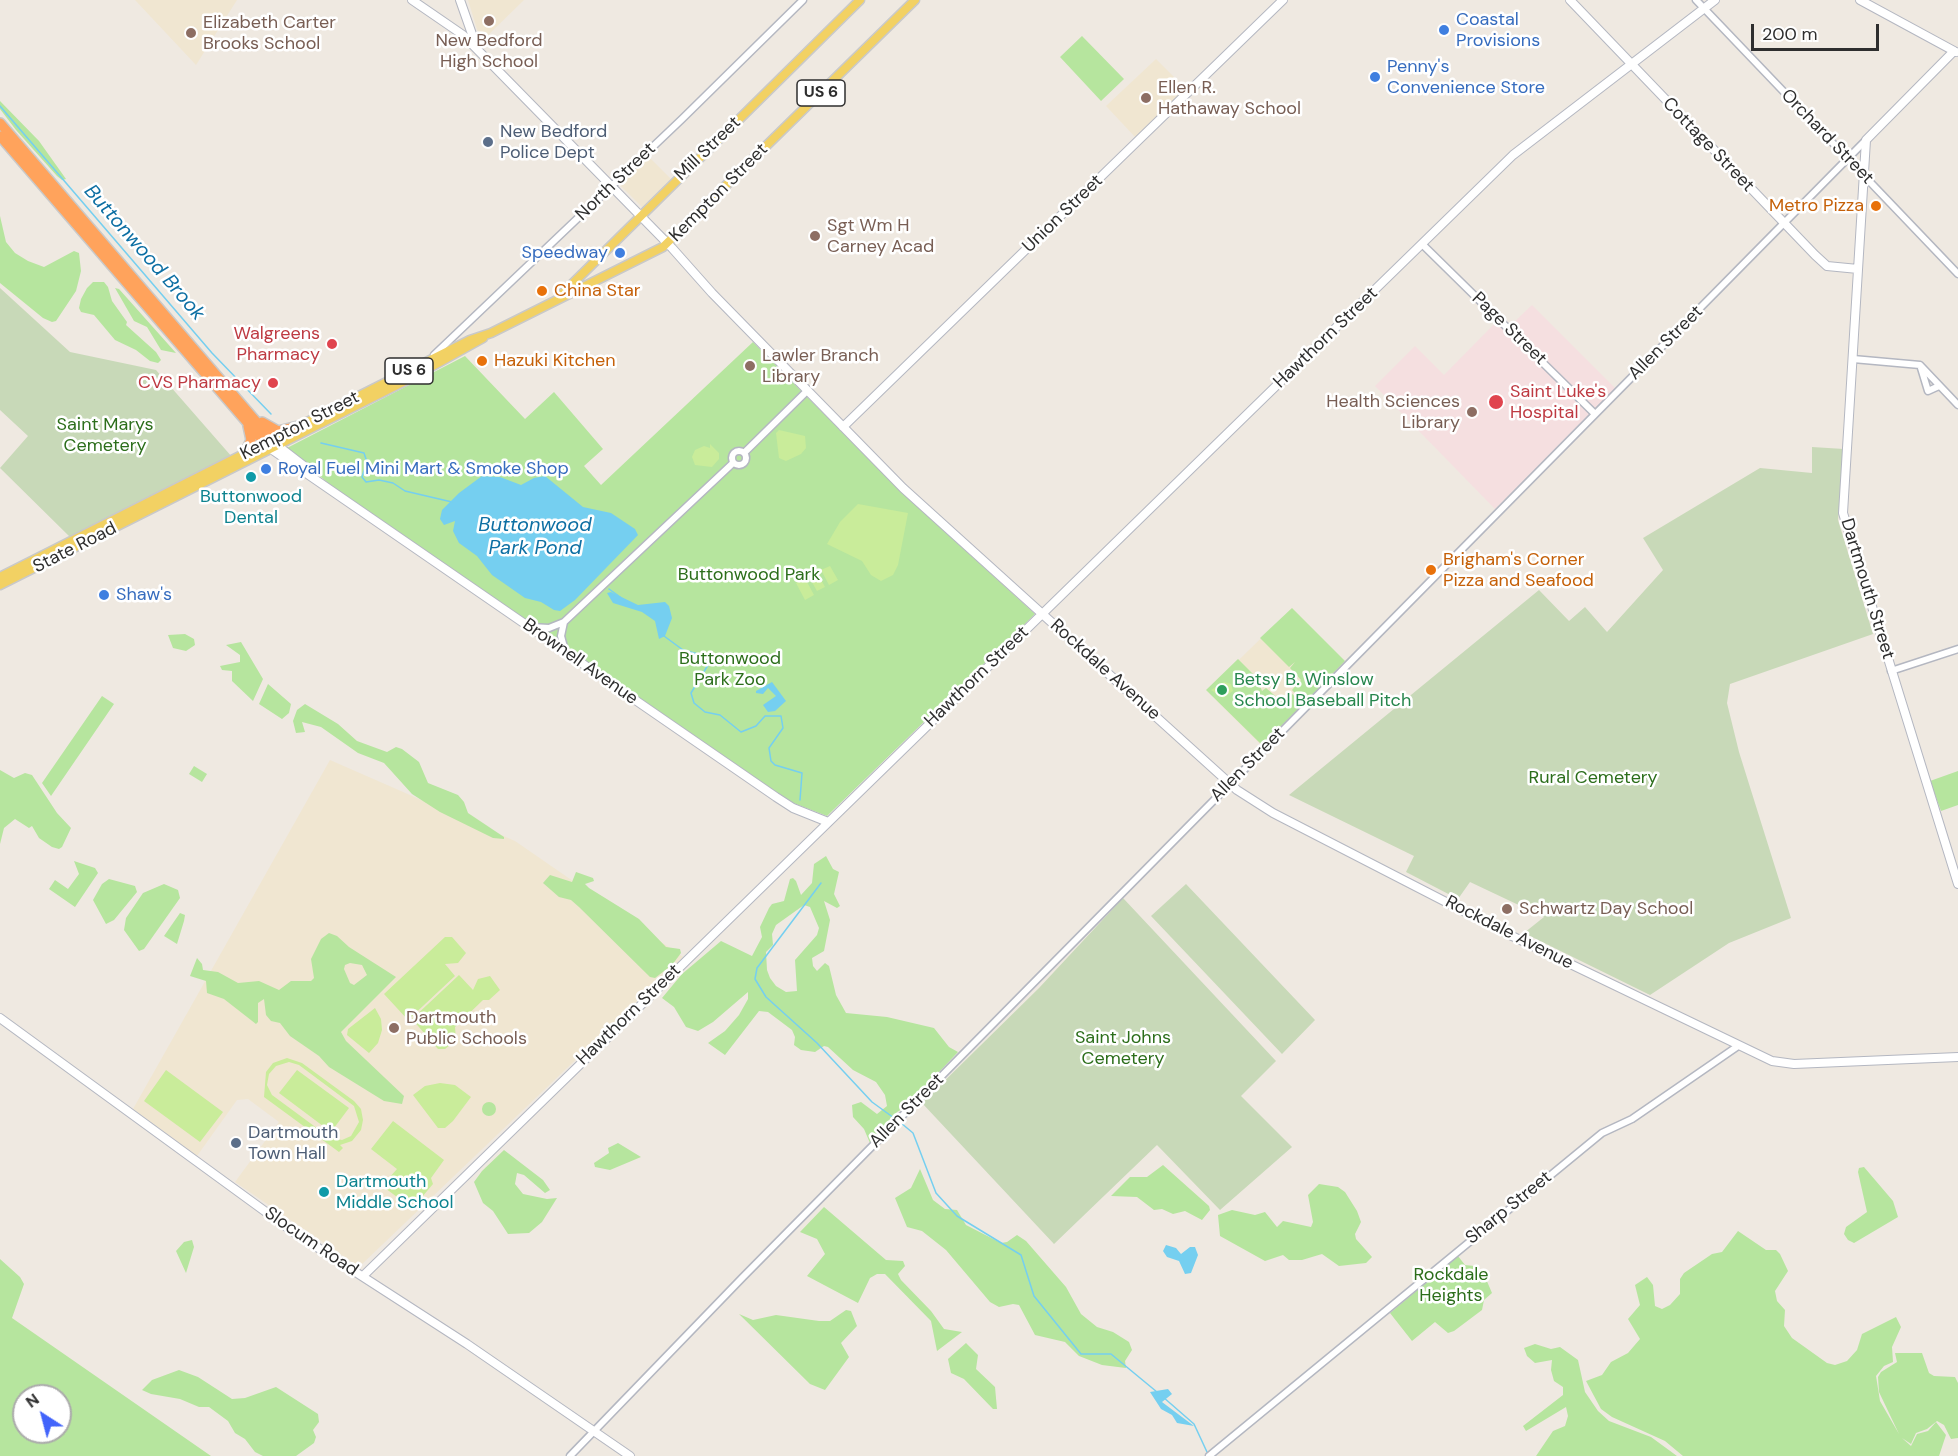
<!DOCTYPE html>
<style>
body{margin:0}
#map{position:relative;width:1958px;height:1456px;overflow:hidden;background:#efe9e1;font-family:"DM Sans",sans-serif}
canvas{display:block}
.north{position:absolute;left:12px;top:1384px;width:60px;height:60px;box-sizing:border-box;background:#fff;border:2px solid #ababab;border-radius:50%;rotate:324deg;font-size:16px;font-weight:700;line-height:24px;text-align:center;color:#2e2e2e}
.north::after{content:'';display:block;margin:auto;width:21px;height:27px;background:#4264fb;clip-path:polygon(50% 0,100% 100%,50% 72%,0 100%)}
.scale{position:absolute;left:1751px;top:24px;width:128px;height:27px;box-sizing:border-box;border:3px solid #2e2e2e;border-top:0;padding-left:8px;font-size:18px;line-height:21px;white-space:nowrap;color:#2e2e2e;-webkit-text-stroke:4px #fff;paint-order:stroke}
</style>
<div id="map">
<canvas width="1958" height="1456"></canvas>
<div class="north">N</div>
<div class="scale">200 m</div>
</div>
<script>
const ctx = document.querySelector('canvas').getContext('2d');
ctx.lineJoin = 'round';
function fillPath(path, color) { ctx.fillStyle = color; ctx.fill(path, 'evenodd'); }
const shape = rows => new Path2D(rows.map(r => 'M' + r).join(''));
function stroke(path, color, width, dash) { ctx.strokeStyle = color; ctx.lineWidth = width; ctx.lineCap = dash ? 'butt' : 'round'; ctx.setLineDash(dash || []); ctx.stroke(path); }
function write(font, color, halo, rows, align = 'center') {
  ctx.font = font + ' "DM Sans",sans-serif'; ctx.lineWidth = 5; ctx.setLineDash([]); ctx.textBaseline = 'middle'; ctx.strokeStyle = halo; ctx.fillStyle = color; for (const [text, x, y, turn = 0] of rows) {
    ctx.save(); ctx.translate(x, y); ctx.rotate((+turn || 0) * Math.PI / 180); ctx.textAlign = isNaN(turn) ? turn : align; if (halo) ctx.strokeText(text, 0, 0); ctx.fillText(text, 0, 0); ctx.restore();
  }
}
fillPath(shape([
 [135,0,237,0,196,65],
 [468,0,524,0,481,42],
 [1156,59,1186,89,1136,138,1106,106],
 [649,157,672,180,643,208,620,185],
 [1292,608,1345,662,1262,746,1207,691],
 [330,760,515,841,683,957,359,1267,235,1182,279,1122,248,1099,237,1100,197,1156,133,1109]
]), '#f0e6d1');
fillPath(shape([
 [1532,305,1615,388,1495,509,1375,386,1415,346,1444,375,1502,316,1511,325]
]), '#f5dfe0');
fillPath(shape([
 [1082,36,1124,79,1101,101,1060,57],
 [0,101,39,141,66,179,62,180,57,176,16,130,0,109],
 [0,216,6,242,15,253,28,261,44,267,74,251,79,253,81,271,76,291,56,321,52,322,43,318,0,283],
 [104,282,108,287,112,301,127,322,126,325,156,352,161,360,158,363,150,361,136,350,115,340,94,315,81,312,79,308,81,299,87,288,93,282],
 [115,288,119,289,176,353,161,350,147,327,134,321],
 [753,342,898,489,1035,614,827,816,783,799,335,489,287,448,465,356,525,419,554,392,603,449,584,466,601,485],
 [1292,608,1345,661,1304,703,1292,690,1301,680,1290,668,1295,662,1289,667,1260,638],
 [185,634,194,639,195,645,186,651,173,648,168,635],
 [241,642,263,679,253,701,232,681,232,671,222,670,220,666,240,662,240,655,226,645],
 [1238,659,1257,678,1262,691,1266,688,1281,701,1290,692,1303,704,1262,745,1206,690],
 [268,684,291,704,289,713,282,719,259,704],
 [102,696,114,704,51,796,42,783],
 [305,704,338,724,357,741,387,752,396,747,402,749,419,762,428,783,458,795,464,802,468,813,504,837,504,839,493,838,440,812,412,794,384,763,358,753,321,727,302,722,305,732,296,733,293,721,297,710],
 [194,766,207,774,202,782,189,774],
 [0,770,14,778,25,773,32,775,57,813,71,828,62,847,59,849,52,847,39,838,32,826,29,828,15,819,4,828,0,844],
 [1958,771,1958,805,1941,811,1930,781],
 [826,856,833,869,839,872,834,894,840,906,837,908,824,901,830,920,824,951,812,958,813,966,817,971,825,963,829,966,836,995,846,1013,887,1017,934,1028,949,1047,958,1052,906,1107,897,1112,870,1143,864,1129,853,1117,852,1105,861,1102,877,1114,887,1106,885,1095,876,1082,853,1070,828,1047,824,1046,815,1052,801,1050,794,1045,795,1037,792,1030,768,1012,759,1011,725,1055,708,1043,725,1031,739,1015,748,999,748,992,713,1022,698,1031,686,1027,674,1007,662,998,682,974,721,941,752,956,762,937,760,927,769,908,772,904,784,901,790,879,793,878,796,881,801,895,812,883,814,864],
 [804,905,810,907,819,928,817,935,795,960,797,991,786,992,776,986,770,978,767,970,766,952,773,945,772,934,776,925],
 [74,861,95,868,98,873,75,907,49,889,55,880,68,889,79,874],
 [576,872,593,878,594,881,585,884,589,888,639,919,666,947,680,949,681,953,672,965,655,978,650,977,579,907,571,900,559,897,543,883,550,875,572,882],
 [109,879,135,886,137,892,114,920,106,924,93,900,102,884],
 [164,884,178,890,180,898,144,949,139,951,124,930,126,918,143,893],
 [180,913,185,915,184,921,177,944,164,936],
 [329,933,337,936,349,947,396,977,341,1032,346,1041,404,1096,402,1104,384,1101,329,1067,319,1056,290,1036,280,1023,271,1021,266,1015,264,999,258,1003,258,1022,256,1024,224,999,207,993,206,981,190,976,197,958,202,964,203,970,218,972,238,983,259,981,279,990,291,981,311,981,314,978,311,959,321,939],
 [350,963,362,965,367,975,354,985,350,983,344,969,345,965],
 '482 1109a7 7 0 1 1 14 0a7 7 0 1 1-14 0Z',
 [618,1143,641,1157,610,1170,595,1167,594,1163,609,1153,608,1148],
 [504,1150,543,1180,550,1190,545,1193,524,1175,517,1173,515,1184,523,1194,547,1199,557,1198,542,1222,529,1233,508,1234,493,1211,483,1203,474,1182,482,1171],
 [1163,1165,1209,1206,1210,1210,1202,1220,1185,1211,1173,1214,1162,1209,1154,1210,1137,1197,1111,1196,1130,1177,1147,1177],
 [1864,1167,1893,1201,1898,1217,1854,1243,1848,1240,1844,1234,1846,1227,1867,1212,1858,1172,1859,1168],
 [920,1169,933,1200,945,1209,957,1210,966,1225,1001,1243,1007,1242,1017,1235,1026,1241,1066,1287,1081,1314,1097,1327,1113,1332,1129,1342,1132,1350,1125,1361,1126,1368,1102,1365,1079,1356,1065,1342,1035,1335,1019,1305,1013,1304,999,1307,990,1302,946,1250,922,1231,907,1227,895,1198,911,1188],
 [1319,1184,1338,1187,1345,1192,1357,1211,1361,1222,1355,1234,1356,1239,1372,1257,1366,1263,1339,1266,1322,1254,1302,1260,1289,1260,1283,1255,1265,1261,1220,1236,1218,1215,1232,1210,1255,1215,1265,1212,1277,1227,1283,1221,1311,1227,1313,1222,1308,1195],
 [824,1207,886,1260,903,1261,905,1266,898,1274,901,1280,931,1311,944,1329,962,1332,937,1351,931,1321,885,1274,877,1274,870,1278,858,1303,807,1276,825,1254,817,1239,800,1232],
 [1738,1231,1766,1250,1776,1250,1780,1254,1788,1271,1775,1291,1777,1301,1785,1310,1784,1326,1792,1338,1827,1363,1835,1365,1847,1361,1857,1350,1862,1334,1896,1317,1901,1327,1892,1347,1893,1362,1884,1366,1876,1376,1880,1401,1899,1434,1879,1392,1878,1377,1881,1372,1897,1362,1895,1353,1922,1353,1929,1373,1934,1376,1955,1377,1958,1383,1958,1438,1951,1439,1944,1425,1937,1421,1927,1429,1916,1433,1911,1444,1902,1438,1911,1446,1917,1434,1928,1431,1936,1422,1946,1435,1939,1456,1683,1456,1665,1441,1612,1417,1601,1409,1586,1381,1602,1375,1611,1362,1628,1353,1640,1339,1628,1319,1640,1305,1635,1285,1647,1277,1653,1285,1655,1306,1662,1309,1670,1305,1680,1294,1680,1279,1684,1273,1712,1254,1722,1252],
 [192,1240,194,1247,186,1273,176,1251,184,1242],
 [1458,1256,1465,1265,1474,1266,1486,1279,1492,1293,1484,1300,1482,1310,1454,1331,1448,1333,1435,1322,1412,1341,1390,1313],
 [0,1259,20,1277,24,1284,12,1318,211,1456,0,1456],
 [24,1396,60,1396,60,1432,24,1432],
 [846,1310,851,1311,857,1326,841,1343,849,1357,825,1390,810,1384,739,1314,753,1320,776,1315,819,1321,830,1321],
 [966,1343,978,1355,976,1369,995,1387,997,1409,993,1409,964,1379,951,1373,948,1359],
 [1535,1344,1551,1349,1560,1347,1578,1360,1585,1392,1598,1411,1609,1421,1651,1437,1677,1456,1536,1456,1553,1431,1565,1426,1568,1416,1566,1407,1526,1431,1523,1426,1563,1395,1563,1387,1554,1381,1551,1370,1552,1360,1535,1363,1527,1356,1524,1348],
 [179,1370,198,1377,232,1399,245,1398,276,1387,318,1414,319,1422,313,1430,316,1437,314,1443,296,1456,263,1456,255,1452,245,1439,235,1433,228,1421,209,1407,199,1407,180,1399,151,1394,142,1390,152,1380]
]), '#b6e59e');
fillPath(shape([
 [0,288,70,352,156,370,232,457,71,538,0,468,28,436,0,410],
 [1812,447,1844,449,1838,520,1873,634,1730,684,1727,703,1739,752,1791,918,1729,943,1650,995,1524,933,1544,917,1470,882,1458,899,1406,872,1414,856,1289,795,1539,590,1569,621,1585,607,1607,632,1663,570,1643,538,1760,468,1812,473],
 [1186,884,1315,1020,1282,1054,1151,916],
 [1123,898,1276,1061,1241,1096,1292,1147,1220,1210,1157,1145,1054,1244,922,1103,1039,988]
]), '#c8d9b8');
fillPath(shape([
 [779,430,805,436,806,448,801,454,786,461,779,458,776,433],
 [710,444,719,453,719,459,712,467,695,465,692,457,695,450,704,446,710,448],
 [858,504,908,513,898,565,893,575,881,581,871,575,862,561,827,544,840,522],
 [830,566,838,580,829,585,821,570],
 [817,572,825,587,817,591,809,577],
 [805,578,814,595,805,600,796,583],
 [1224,682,1231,684,1233,691,1223,698,1211,690],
 [445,937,452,937,466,953,458,963,445,964,455,976,408,1020,384,994],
 [459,975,473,990,478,979,490,976,500,990,489,1000,483,1000,455,1027,456,1040,445,1049,438,1049,412,1019],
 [375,1008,381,1019,382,1030,378,1043,369,1053,347,1035,348,1029],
 [287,1058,302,1063,354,1101,361,1109,363,1120,361,1130,352,1141,340,1145,343,1148,339,1152,264,1097,266,1072,273,1063],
 [289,1062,299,1065,354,1106,359,1122,351,1136,342,1140,329,1137,272,1095,267,1085,269,1074,276,1066],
 [166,1070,223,1112,200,1142,144,1101],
 [297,1070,349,1108,331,1132,279,1093],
 [440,1083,455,1085,471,1097,453,1121,445,1128,438,1128,413,1095,425,1086],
 [393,1121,444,1160,431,1178,433,1184,416,1204,409,1206,385,1188,389,1178,397,1169,371,1149]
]), '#c9ec9a');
fillPath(shape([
 [482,476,500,477,521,485,534,478,545,476,583,507,611,513,635,529,638,535,575,600,560,611,554,610,541,602,525,598,492,575,477,556,459,543,453,531,455,521,444,525,440,519,442,510,459,493],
 [611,592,638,605,665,602,669,606,672,618,665,636,659,639,655,621,642,612,613,603,607,593],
 [772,682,786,701,775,711,768,712,763,705,776,696,768,688,763,694,756,693,756,691],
 [1166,1245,1176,1248,1181,1254,1190,1247,1195,1247,1198,1255,1191,1273,1185,1274,1179,1261,1167,1257,1163,1251],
 [1168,1389,1172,1394,1162,1402,1194,1426,1177,1423,1172,1415,1161,1409,1150,1392]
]), '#75cff0');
stroke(shape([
 [0,106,212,353,271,414],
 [321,443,364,453,367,462,362,477,366,482,379,480,393,483,405,491,452,502],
 [609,589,623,599],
 [664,636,683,650,698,654,708,665,691,693,694,703,705,712,720,715,741,732,756,726,765,716,781,716,783,728,769,748,771,761,775,765,802,773,800,800],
 [821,883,757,968,755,979,766,997,817,1043,872,1102,894,1118],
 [901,1123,913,1133,936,1193,957,1216,1021,1255,1034,1296,1081,1354,1111,1354,1157,1392],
 [1163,1397,1194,1424,1207,1452]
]), '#75cff0', 1.5);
const tertiary = shape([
 [1696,0,1958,274],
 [1422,244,1595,414],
 [434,355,682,119,803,0],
 [1853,359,1920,365,1958,405],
 [1921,368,1928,391,1939,386],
 '732 458a7 7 0 1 1 14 0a7 7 0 1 1-14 0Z',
 [744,453,807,391],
 [564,622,561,636,565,651],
 [531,627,549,628,564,622,733,463],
 [1891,671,1958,649],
 [570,1456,743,1277,1866,140],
 [1209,1456,1602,1133,1632,1119,1738,1046]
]);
const secondary = shape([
 [412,0,463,35,672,248,712,293,903,488,1237,790,1273,813,1512,936,1772,1061,1794,1064,1958,1057],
 [460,0,473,37,470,42],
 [1570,0,1815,255,1827,266,1858,269],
 [1860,0,1956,52],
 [1954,51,1866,140,1843,513,1958,884],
 [843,427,1283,0],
 [278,446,313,473],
 [271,449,776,797,793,808,828,822],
 [0,1018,292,1231,467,1344,630,1456],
 [363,1276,1513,155,1715,0]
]);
const primary = shape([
 [563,293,860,0],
 [0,577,470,340,491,333,663,247,915,0],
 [0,585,411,378,483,338]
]);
const motorway = shape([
 [0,123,272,440],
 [0,136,265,443],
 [262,422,278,431,302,425],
 [245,453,251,440,248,426]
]);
stroke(tertiary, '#b4b7c1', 9);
stroke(secondary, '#b4b7c1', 10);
stroke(primary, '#c9c9c9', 11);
stroke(motorway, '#c9c9c9', 12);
stroke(tertiary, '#fff', 6);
stroke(secondary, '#fff', 8);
stroke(primary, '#f2d163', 8);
stroke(motorway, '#ffa35c', 9);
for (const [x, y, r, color] of [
 [489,21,6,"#8d6e63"],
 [1444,30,6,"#3f7fe0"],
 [191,33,6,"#8d6e63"],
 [1375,77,6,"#3f7fe0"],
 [1146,98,6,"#8d6e63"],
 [488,142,6,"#5c6f8a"],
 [1876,206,6,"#e8710a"],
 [815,236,6,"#8d6e63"],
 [620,253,6,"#3f7fe0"],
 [542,291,6,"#e8710a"],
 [332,344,6,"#e0444e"],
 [482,361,6,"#e8710a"],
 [750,366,6,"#8d6e63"],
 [273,383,6,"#e0444e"],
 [1496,402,8,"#e0444e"],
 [1472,412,6,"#8d6e63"],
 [266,469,6,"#3f7fe0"],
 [251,477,6,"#0f9aa8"],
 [1431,570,6,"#e8710a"],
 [104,595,6,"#3f7fe0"],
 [1222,690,6,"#2e9e5b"],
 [1507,909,6,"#8d6e63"],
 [394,1028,6,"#8d6e63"],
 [236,1143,6,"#5c6f8a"],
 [324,1192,6,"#0f9aa8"]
]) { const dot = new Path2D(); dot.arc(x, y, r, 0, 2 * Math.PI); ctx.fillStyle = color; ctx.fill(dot); stroke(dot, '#fff', 2); }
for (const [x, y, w] of [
 [821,93,48],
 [409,371,48]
]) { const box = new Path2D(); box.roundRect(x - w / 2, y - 13, w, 26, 4.5); ctx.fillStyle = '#fff'; ctx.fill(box); stroke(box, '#2e2e2e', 1.5); }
write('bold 16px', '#2e2e2e', null, [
 ["US 6",821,93],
 ["US 6",409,371]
]);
write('18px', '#366cbe', '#fff', [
 ["Coastal",1456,20],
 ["Provisions",1456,41],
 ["Penny's",1387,67],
 ["Convenience Store",1387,88],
 ["Speedway",608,253,"right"],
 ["Royal Fuel Mini Mart & Smoke Shop",278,469],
 ["Shaw's",116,595]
], 'left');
write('18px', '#785e54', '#fff', [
 ["Elizabeth Carter",203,23],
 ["Brooks School",203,44],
 ["New Bedford",489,41,"center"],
 ["High School",489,62,"center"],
 ["Ellen R.",1158,88],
 ["Hathaway School",1158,109],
 ["Sgt Wm H",827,226],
 ["Carney Acad",827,247],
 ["Lawler Branch",762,356],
 ["Library",762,377],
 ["Health Sciences",1460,402,"right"],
 ["Library",1460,423,"right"],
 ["Schwartz Day School",1519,909],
 ["Dartmouth",406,1018],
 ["Public Schools",406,1039]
], 'left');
write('18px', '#4e5e75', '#fff', [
 ["New Bedford",500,132],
 ["Police Dept",500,153],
 ["Dartmouth",248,1133],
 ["Town Hall",248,1154]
], 'left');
write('18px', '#2e2e2e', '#fff', [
 ["Orchard Street",1827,137,46],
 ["Cottage Street",1708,145,46],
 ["Mill Street",708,149,-44],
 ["North Street",616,182,-44],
 ["Kempton Street",719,193,-45],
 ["Union Street",1063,214,-44],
 ["Page Street",1509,329,44],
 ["Hawthorn Street",1326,338,-44],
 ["Allen Street",1666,343,-45],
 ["Kempton Street",300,426,-27],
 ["State Road",75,548,-27],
 ["Dartmouth Street",1867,589,73],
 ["Brownell Avenue",580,662,35],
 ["Rockdale Avenue",1105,670,42],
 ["Hawthorn Street",977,677,-44],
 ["Allen Street",1248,765,-45],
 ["Rockdale Avenue",1509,933,27],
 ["Hawthorn Street",629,1015,-44],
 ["Allen Street",907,1111,-45],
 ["Sharp Street",1509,1208,-39],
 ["Slocum Road",311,1242,34]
]);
write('18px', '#c56008', '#fff', [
 ["Metro Pizza",1864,206,"right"],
 ["China Star",554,291],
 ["Hazuki Kitchen",494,361],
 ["Brigham's Corner",1443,560],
 ["Pizza and Seafood",1443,581]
], 'left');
write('18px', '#be3a42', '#fff', [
 ["Walgreens",320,334],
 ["Pharmacy",320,355],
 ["CVS Pharmacy",261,383],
 ["Saint Luke's",1510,392,"left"],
 ["Hospital",1510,413,"left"]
], 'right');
write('18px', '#2c6e1b', '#fff', [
 ["Saint Marys",105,425],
 ["Cemetery",105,446],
 ["Buttonwood Park",749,575],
 ["Buttonwood",730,659],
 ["Park Zoo",730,680],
 ["Rural Cemetery",1593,778],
 ["Saint Johns",1123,1038],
 ["Cemetery",1123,1059],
 ["Rockdale",1451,1275],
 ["Heights",1451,1296]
]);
write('18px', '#0d838f', '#fff', [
 ["Buttonwood",251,497],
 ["Dental",251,518],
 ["Dartmouth",336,1182,"left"],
 ["Middle School",336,1203,"left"]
]);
write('18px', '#27864d', '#fff', [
 ["Betsy B. Winslow",1234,680],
 ["School Baseball Pitch",1234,701]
], 'left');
write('italic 20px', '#0d6fa3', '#fff', [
 ["Buttonwood Brook",144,253,49],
 ["Buttonwood",535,526],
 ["Park Pond",535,549]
]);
</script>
